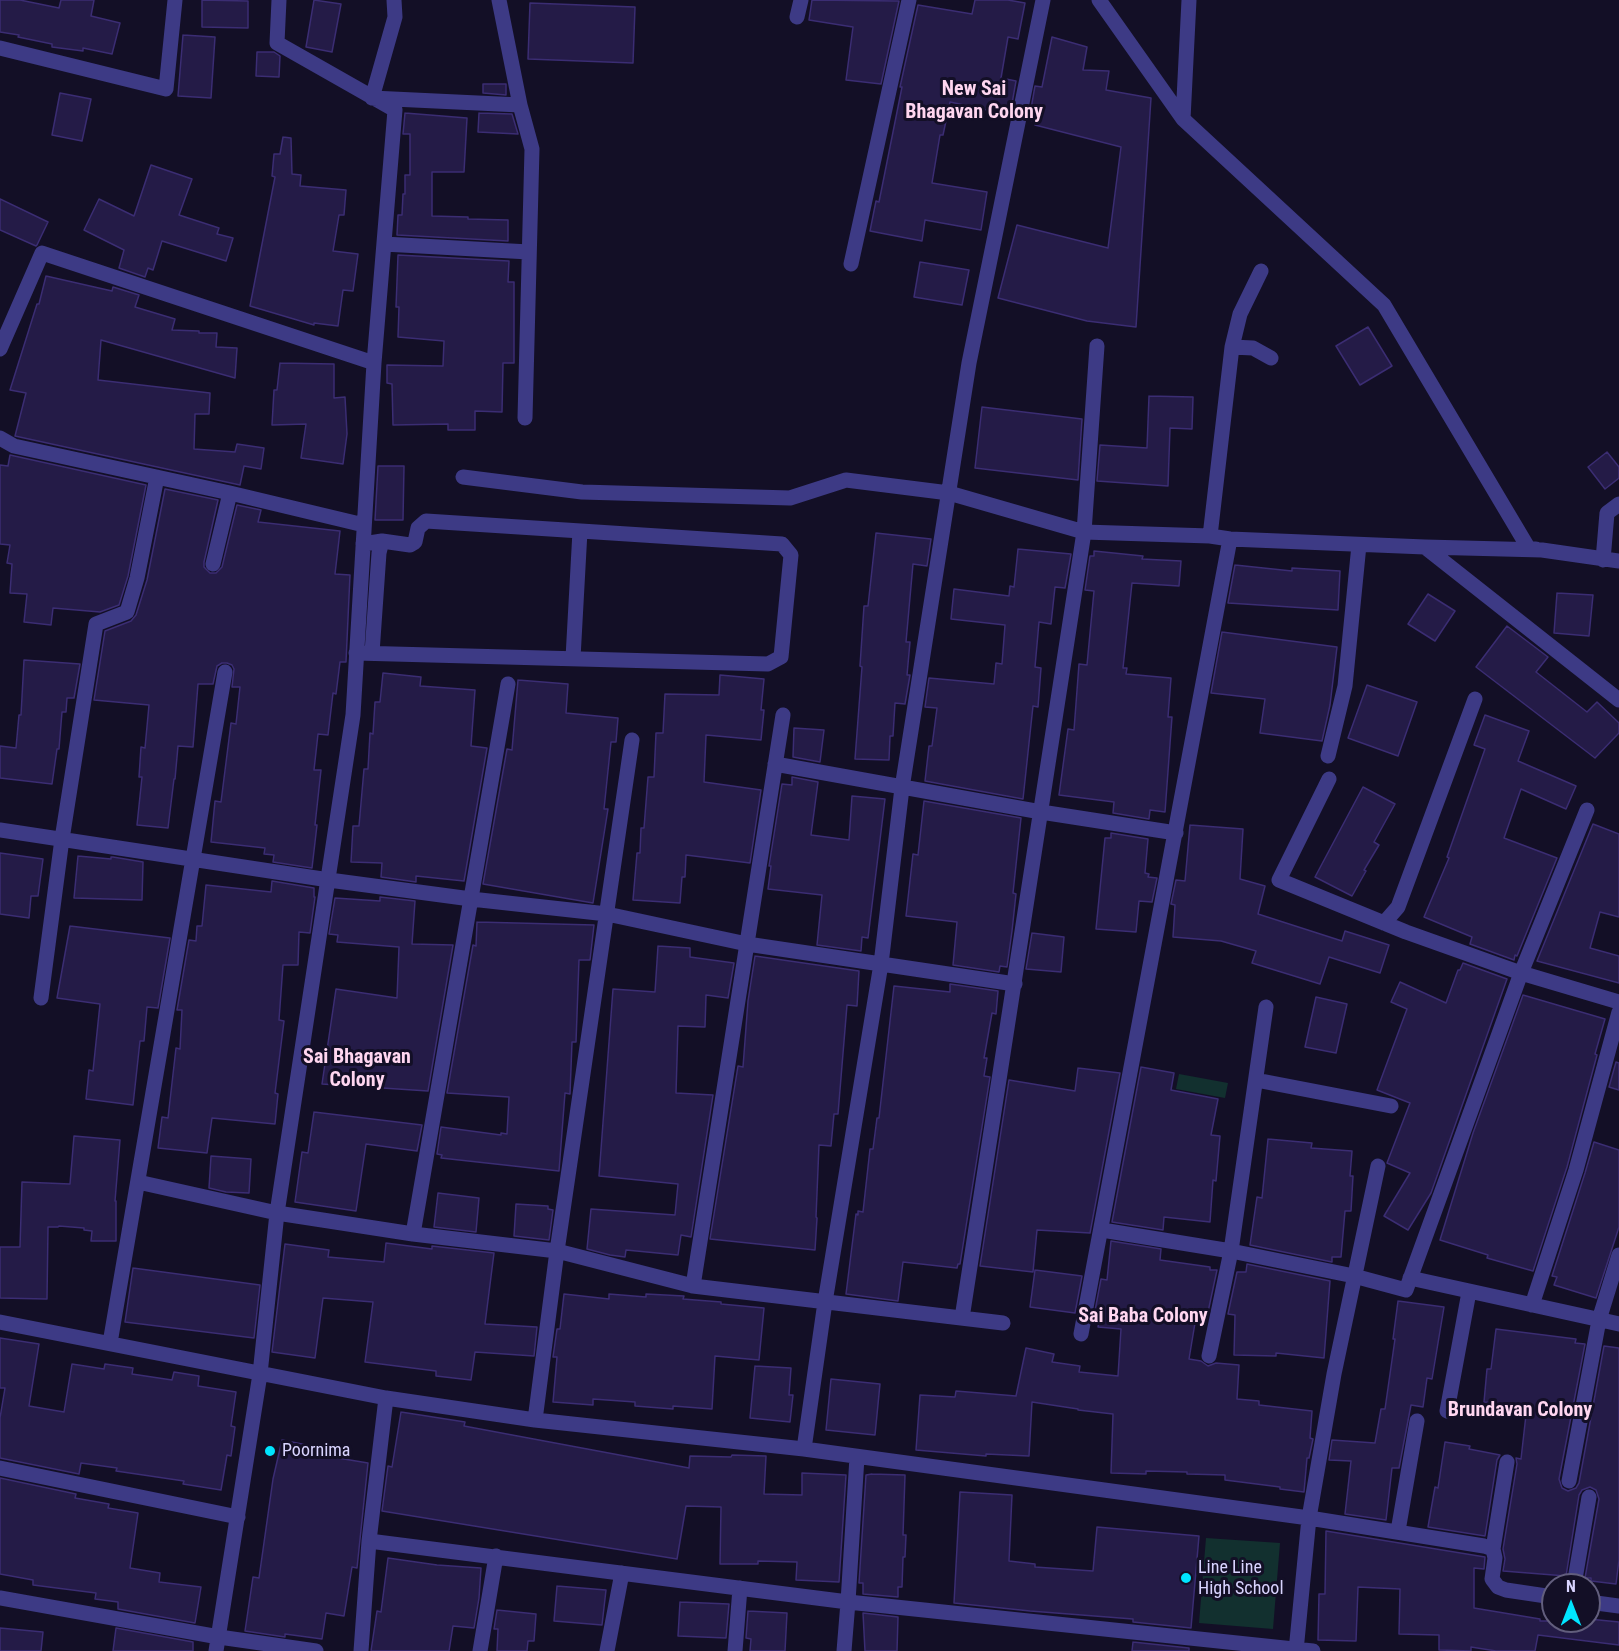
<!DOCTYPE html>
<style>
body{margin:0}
#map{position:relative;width:1619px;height:1651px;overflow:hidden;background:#130f26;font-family:"Roboto Condensed",sans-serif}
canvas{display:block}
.north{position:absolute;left:1541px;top:1573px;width:60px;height:60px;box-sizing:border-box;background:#130f26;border:2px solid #625e7d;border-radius:50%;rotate:0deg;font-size:16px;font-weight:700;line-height:24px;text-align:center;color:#d9d4ff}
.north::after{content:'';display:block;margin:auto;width:21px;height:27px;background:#00e5ff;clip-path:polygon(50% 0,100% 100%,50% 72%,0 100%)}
</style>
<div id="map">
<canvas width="1619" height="1651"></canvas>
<div class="north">N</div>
</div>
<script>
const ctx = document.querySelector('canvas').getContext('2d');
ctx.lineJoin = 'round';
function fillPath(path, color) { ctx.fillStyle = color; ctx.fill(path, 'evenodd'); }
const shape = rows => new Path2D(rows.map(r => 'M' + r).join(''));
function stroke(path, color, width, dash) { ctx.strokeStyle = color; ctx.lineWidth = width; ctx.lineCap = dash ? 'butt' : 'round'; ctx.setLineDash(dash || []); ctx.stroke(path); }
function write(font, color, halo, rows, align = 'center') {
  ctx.font = font + ' "Roboto Condensed",sans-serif'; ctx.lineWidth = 6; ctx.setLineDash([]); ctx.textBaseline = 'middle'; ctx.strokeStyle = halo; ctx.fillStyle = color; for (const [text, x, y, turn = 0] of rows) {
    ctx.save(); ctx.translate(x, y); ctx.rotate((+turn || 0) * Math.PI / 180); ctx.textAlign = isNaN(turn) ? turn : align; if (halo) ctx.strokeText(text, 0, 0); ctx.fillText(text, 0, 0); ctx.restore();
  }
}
fillPath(shape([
 [1179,1074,1228,1083,1225,1098,1176,1089],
 [1206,1538,1280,1543,1273,1629,1199,1623]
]), '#12302f');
const building = shape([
 [0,0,20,0,59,8,61,0,94,0,91,16,120,23,112,54,83,48,83,51,52,47,52,44,18,37,19,35,0,32,0,0],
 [202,0,248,1,248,28,202,27,202,0],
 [314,0,341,4,332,52,306,47,314,0],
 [812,0,899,1,881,84,846,80,853,27,809,20,812,0],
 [975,0,1008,0,1025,3,1018,39,1008,37,1001,78,1016,81,1010,115,950,102,943,135,940,135,932,183,987,192,981,230,925,220,922,241,870,231,876,201,879,202,902,87,900,87,918,5,972,14,975,0],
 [530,3,635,7,633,63,528,59,530,3],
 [183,35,215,37,211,98,178,96,183,35],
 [1052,37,1087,47,1083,70,1109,71,1106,90,1151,98,1136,327,1087,321,998,298,1017,225,1108,248,1121,147,1035,125,1036,121,1029,120,1035,86,1042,87,1052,37],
 [257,52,274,52,280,56,279,77,256,76,257,52],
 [483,84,506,84,506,95,483,93,483,84],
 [60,93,91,99,82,141,52,135,60,93],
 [405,113,467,118,464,172,432,172,432,216,468,217,468,219,508,220,508,241,397,235,398,215,402,215,403,194,405,194,405,175,410,175,410,134,403,134,405,113],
 [479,113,512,114,518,134,478,132,479,113],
 [283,137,291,138,292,174,301,175,300,186,346,190,344,215,339,215,333,251,358,254,353,291,343,290,338,326,314,323,314,325,250,306,275,177,272,176,274,154,280,154,283,137],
 [151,165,192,179,179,215,219,228,217,234,233,238,226,261,162,241,153,270,148,268,145,277,119,268,124,250,84,230,99,199,134,216,151,165],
 [0,199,48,222,37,245,36,246,0,230,0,199],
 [398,255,509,261,508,282,514,282,514,363,503,363,502,412,475,411,475,430,448,430,448,424,393,425,392,384,387,383,387,365,443,366,444,341,398,337,399,307,396,307,398,255],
 [920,262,969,270,962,305,914,297,920,262],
 [46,276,112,291,113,287,139,295,135,307,175,319,172,330,199,331,199,333,217,333,216,347,237,348,235,378,101,340,98,380,210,393,209,414,195,414,194,449,235,452,237,444,264,448,261,469,244,466,240,485,15,436,26,393,10,390,37,304,39,304,46,276],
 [1368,327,1392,366,1360,385,1336,346,1368,327],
 [280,363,334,364,334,398,345,397,347,434,343,464,301,458,306,424,272,425,274,390,277,390,280,363],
 [1149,396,1193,397,1192,429,1170,428,1168,486,1097,481,1100,445,1147,448,1149,396],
 [982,407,1082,419,1078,480,975,468,982,407],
 [1607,452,1619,467,1619,478,1605,489,1588,467,1607,452],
 [10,455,146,485,128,576,119,605,100,612,53,608,51,625,24,622,27,594,10,593,12,564,7,563,10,545,0,544,0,465,8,466,10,455],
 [378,466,404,466,403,520,375,520,378,466],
 [165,489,218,500,204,562,204,567,210,573,216,573,222,567,237,505,261,510,258,522,340,531,335,574,350,575,346,662,340,662,336,694,333,693,328,735,318,734,314,770,321,770,315,825,317,825,312,868,273,862,274,855,264,854,265,848,211,842,215,801,221,802,231,723,236,724,240,687,232,687,234,669,232,665,227,663,222,663,217,666,213,684,198,684,193,747,178,746,175,779,174,779,168,828,137,825,142,777,139,777,141,747,145,748,149,705,94,700,105,631,131,621,136,615,147,580,165,489],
 [876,533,931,539,927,566,913,564,906,642,910,642,907,675,910,675,905,704,895,703,893,736,890,736,889,760,855,759,862,667,860,666,864,606,868,606,876,533],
 [1018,549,1071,554,1065,588,1055,587,1051,624,1039,622,1035,667,1041,668,1038,707,1033,706,1023,799,925,781,929,746,932,746,937,708,925,707,929,678,994,684,996,663,1002,664,1005,625,951,619,954,589,1009,596,1010,586,1014,587,1018,549],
 [1094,551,1143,556,1142,559,1181,561,1179,586,1132,583,1123,668,1127,668,1126,674,1171,678,1168,717,1172,717,1165,812,1150,810,1149,819,1113,813,1114,802,1059,795,1068,729,1074,730,1079,664,1087,665,1094,591,1085,590,1090,556,1094,556,1094,551],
 [1235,565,1292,571,1292,568,1340,571,1338,610,1228,603,1235,565],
 [1557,593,1593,595,1589,636,1554,633,1557,593],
 [1428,594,1455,611,1435,641,1408,624,1428,594],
 [1507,626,1548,657,1536,672,1587,712,1597,702,1619,723,1619,733,1595,758,1476,667,1507,626],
 [1222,632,1337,647,1330,705,1322,741,1260,733,1265,699,1211,693,1222,632],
 [24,660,80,664,74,698,67,698,66,712,62,712,59,749,57,749,52,784,0,778,0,746,16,748,19,715,21,715,24,660],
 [383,673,421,677,420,686,475,690,471,746,487,748,464,881,416,876,416,882,381,877,382,863,351,862,353,826,359,826,364,769,368,769,370,733,373,734,375,702,380,702,383,673],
 [720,675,764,679,761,710,764,710,761,740,706,735,704,782,761,790,750,863,686,855,685,877,682,877,680,903,633,900,637,853,640,853,641,828,644,828,648,777,654,777,656,733,663,733,665,694,719,695,720,675],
 [518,680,568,684,566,713,618,718,616,742,611,742,604,809,608,809,593,903,483,884,507,749,512,750,518,680],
 [1367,685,1417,702,1398,756,1348,738,1367,685],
 [1485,715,1529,731,1518,761,1576,786,1566,809,1521,789,1504,838,1557,858,1517,956,1515,955,1514,960,1470,944,1472,937,1424,917,1449,858,1447,857,1485,749,1474,745,1485,715],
 [794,728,824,730,820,762,793,757,794,728],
 [792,777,818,782,811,835,849,840,852,796,885,799,868,938,862,937,861,951,817,945,822,895,768,889,771,866,769,866,782,784,792,785,792,777],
 [1363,787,1395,804,1374,842,1379,845,1364,870,1366,871,1352,896,1315,877,1363,787],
 [924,801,1021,818,1013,893,1016,894,1012,931,1007,967,1000,966,999,972,953,965,957,922,906,916,913,854,918,855,924,801],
 [1593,824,1619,834,1619,917,1600,912,1590,948,1619,956,1619,983,1537,961,1593,824],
 [1190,825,1243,829,1240,879,1265,886,1258,914,1342,941,1345,931,1389,945,1380,973,1329,957,1320,984,1252,963,1256,951,1221,941,1173,937,1175,905,1171,904,1176,880,1185,881,1190,825],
 [1111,833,1148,839,1145,873,1149,874,1148,877,1157,878,1152,902,1139,901,1136,932,1096,929,1105,838,1111,838,1111,833],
 [0,853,43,859,38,896,31,896,29,918,0,914,0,853],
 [78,856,111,859,111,857,113,857,143,862,142,900,74,898,78,856],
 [272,881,314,888,314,897,315,897,310,933,299,932,298,965,283,965,279,1020,284,1021,275,1093,278,1094,275,1124,212,1118,207,1153,158,1148,162,1117,168,1118,176,1048,180,1049,182,1010,177,1010,189,940,196,941,197,926,202,926,206,885,271,892,272,881],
 [380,897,415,901,412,944,453,945,428,1091,322,1084,336,989,397,998,399,947,337,942,338,935,329,934,335,898,380,901,380,897],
 [477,922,594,925,590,960,579,960,576,1042,572,1042,570,1094,565,1093,559,1171,441,1158,442,1155,437,1154,441,1127,501,1135,501,1133,507,1134,509,1097,447,1093,473,945,476,946,477,922],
 [70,926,170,938,158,1008,147,1007,144,1041,140,1041,133,1105,86,1099,89,1070,93,1071,100,1004,57,998,70,926],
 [1032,933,1064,937,1061,972,1026,969,1032,933],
 [658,946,690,948,690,957,734,963,728,998,706,995,705,1027,678,1026,676,1093,713,1095,691,1237,681,1235,678,1255,626,1250,625,1257,610,1255,587,1249,591,1209,675,1215,678,1184,599,1176,613,989,655,992,658,946],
 [755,956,859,971,857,1006,847,1005,838,1114,834,1114,831,1146,819,1145,816,1217,817,1218,815,1250,710,1239,738,1066,743,1067,748,1001,755,956],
 [1463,963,1507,979,1431,1193,1408,1230,1384,1216,1410,1173,1387,1163,1410,1103,1377,1090,1407,1009,1391,1002,1400,982,1446,1003,1458,970,1460,970,1463,963],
 [950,984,998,991,996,1014,992,1013,984,1058,987,1058,984,1076,990,1077,960,1264,958,1264,957,1268,903,1262,898,1301,846,1294,856,1214,858,1215,858,1211,863,1212,870,1149,873,1149,877,1118,879,1118,894,986,950,992,950,984],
 [1523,995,1605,1019,1595,1054,1597,1055,1567,1167,1533,1271,1487,1258,1488,1255,1440,1240,1473,1133,1523,995],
 [1316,997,1347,1004,1336,1053,1305,1047,1316,997],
 [1616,1062,1619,1063,1619,1090,1609,1087,1616,1062],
 [1141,1067,1174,1073,1171,1090,1218,1099,1211,1135,1220,1136,1216,1181,1213,1180,1210,1222,1164,1217,1163,1230,1112,1222,1141,1067],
 [1078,1068,1120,1073,1090,1233,1037,1230,1033,1272,980,1266,1009,1080,1075,1091,1078,1068],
 [314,1112,422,1125,417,1151,366,1144,356,1211,295,1202,302,1152,308,1153,314,1112],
 [74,1136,120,1140,115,1201,116,1201,116,1241,91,1241,92,1231,84,1230,84,1228,59,1226,58,1227,48,1227,47,1299,0,1298,0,1247,20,1247,22,1182,70,1184,74,1136],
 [1268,1139,1312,1143,1311,1148,1352,1151,1350,1176,1353,1176,1351,1211,1345,1211,1341,1257,1332,1257,1332,1262,1250,1245,1257,1197,1262,1198,1268,1139],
 [1594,1142,1619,1150,1619,1227,1596,1298,1554,1285,1557,1277,1552,1276,1585,1173,1594,1142],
 [211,1156,251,1159,249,1193,226,1192,209,1188,211,1156],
 [438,1193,479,1198,476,1232,434,1227,438,1193],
 [516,1204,548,1206,548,1209,553,1210,549,1240,514,1236,516,1204],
 [1111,1241,1161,1249,1160,1260,1210,1267,1210,1270,1217,1270,1208,1312,1197,1311,1189,1359,1201,1361,1208,1366,1216,1363,1239,1365,1237,1399,1259,1401,1259,1405,1312,1411,1310,1438,1313,1439,1309,1458,1307,1458,1304,1492,1280,1489,1280,1487,1225,1480,1225,1475,1187,1474,1187,1472,1146,1471,1146,1474,1111,1473,1113,1414,1078,1410,1078,1409,1032,1402,1029,1456,986,1454,986,1456,916,1450,920,1395,955,1397,956,1391,1016,1396,1026,1348,1054,1354,1052,1362,1080,1366,1079,1372,1118,1376,1121,1329,1098,1327,1100,1317,1094,1316,1101,1279,1107,1280,1111,1241],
 [386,1243,432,1249,432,1246,494,1253,485,1324,537,1327,534,1356,475,1352,471,1380,436,1376,436,1371,365,1362,373,1302,323,1298,315,1358,272,1352,285,1244,329,1250,328,1257,384,1262,386,1243],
 [1247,1264,1330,1281,1324,1358,1276,1353,1276,1356,1234,1355,1235,1315,1228,1314,1237,1272,1246,1272,1247,1264],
 [133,1268,260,1285,254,1338,125,1322,133,1268],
 [1035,1270,1082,1276,1075,1313,1030,1307,1035,1270],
 [564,1294,609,1299,609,1294,646,1297,646,1294,684,1296,683,1299,721,1302,721,1304,764,1308,759,1360,715,1356,712,1409,673,1406,673,1409,635,1406,635,1402,593,1399,593,1405,553,1402,557,1357,553,1357,557,1329,560,1329,564,1294],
 [1398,1301,1444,1307,1432,1379,1427,1378,1423,1407,1411,1405,1399,1468,1392,1468,1386,1520,1345,1514,1351,1461,1329,1460,1332,1440,1375,1443,1381,1409,1385,1409,1395,1339,1393,1339,1398,1301],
 [1496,1329,1576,1339,1575,1343,1585,1344,1559,1479,1562,1488,1568,1491,1576,1488,1579,1483,1604,1346,1619,1348,1619,1560,1616,1584,1591,1581,1591,1578,1585,1578,1599,1499,1596,1490,1590,1487,1582,1490,1579,1495,1566,1576,1503,1571,1505,1559,1503,1549,1517,1464,1516,1458,1521,1459,1527,1406,1484,1402,1487,1369,1491,1369,1496,1329],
 [0,1338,39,1344,29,1406,64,1412,72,1364,104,1369,105,1364,133,1368,132,1374,172,1380,174,1372,199,1376,198,1386,236,1392,231,1426,235,1427,231,1456,227,1455,221,1490,183,1484,184,1481,116,1471,117,1468,81,1463,79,1474,0,1458,0,1418,5,1388,0,1388,0,1338],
 [755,1366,791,1368,789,1395,793,1395,790,1422,750,1418,755,1366],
 [831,1379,880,1384,875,1435,826,1430,831,1379],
 [401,1412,465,1422,464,1426,689,1468,690,1456,731,1457,732,1455,766,1456,764,1494,802,1495,802,1473,846,1475,839,1582,796,1580,797,1562,758,1561,758,1564,720,1564,721,1507,686,1506,677,1559,382,1511,388,1466,392,1467,401,1412],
 [282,1440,322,1448,320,1455,368,1463,357,1568,352,1567,344,1616,326,1613,322,1639,285,1634,285,1637,245,1631,253,1577,259,1578,273,1479,282,1440],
 [1445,1442,1470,1446,1469,1449,1500,1455,1497,1460,1485,1536,1428,1527,1435,1487,1438,1488,1445,1442],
 [872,1474,905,1475,903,1535,906,1535,905,1557,903,1557,902,1587,898,1587,898,1597,863,1594,863,1583,859,1583,866,1475,872,1474],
 [0,1478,76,1494,75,1498,109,1504,108,1508,138,1513,130,1568,160,1573,159,1582,201,1587,195,1623,118,1609,118,1602,95,1599,96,1593,33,1585,33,1580,0,1574,0,1478],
 [960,1492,1012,1495,1009,1561,1035,1564,1035,1567,1093,1571,1097,1527,1199,1536,1191,1628,1133,1622,1133,1619,1030,1611,954,1603,960,1492],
 [1326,1531,1485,1557,1484,1569,1474,1568,1474,1608,1540,1619,1540,1621,1589,1621,1589,1619,1619,1622,1619,1645,1538,1635,1535,1651,1496,1651,1471,1647,1471,1651,1439,1650,1439,1635,1399,1634,1400,1589,1358,1587,1356,1641,1318,1640,1319,1594,1325,1594,1326,1531],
 [388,1558,437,1565,481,1568,479,1598,474,1628,453,1626,449,1651,371,1651,377,1611,381,1612,388,1558],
 [557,1586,606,1590,602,1625,554,1621,557,1586],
 [680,1602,729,1604,726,1638,678,1636,680,1602],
 [497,1610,536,1614,534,1641,528,1641,527,1651,497,1651,498,1629,494,1629,497,1610],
 [748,1611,787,1613,785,1651,750,1651,751,1639,746,1638,748,1611],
 [863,1613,898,1617,897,1651,865,1651,863,1613],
 [0,1628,43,1632,41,1651,0,1651,0,1628],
 [116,1628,193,1642,193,1651,113,1651,116,1628],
 [1133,1642,1189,1648,1189,1651,1132,1651,1133,1642]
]);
fillPath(building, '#241b47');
stroke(building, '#3b2d73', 1.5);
stroke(shape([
 [394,0,395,17,372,98,520,105],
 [499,0,520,105,532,149,525,418],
 [1099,0,1183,119,1384,305,1529,549,1536,549],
 [797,17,801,0],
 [0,48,166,89,175,0],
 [1183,119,1189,0],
 [384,244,529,252],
 [851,264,909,0],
 [1232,347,1253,348,1271,358],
 [0,349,42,253,374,363],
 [0,438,14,446,230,493,364,525],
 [463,477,582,492,790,498,846,480,949,493,1084,532,1210,536,1230,539,1425,547,1542,550,1619,561],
 [1210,536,1232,347,1240,314,1261,271],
 [1425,547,1619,700],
 [1603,560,1607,513,1619,504],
 [213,564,230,493],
 [356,653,768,664,781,657,791,555,782,544,426,521,418,528,415,542,410,545,382,541,363,544],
 [372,653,379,553,382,541],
 [573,658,580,531],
 [1328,756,1345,686,1359,545],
 [775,764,1041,812,1176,833],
 [1329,779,1279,880,1406,932,1521,973,1619,1002],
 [0,830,329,880,471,899,607,914,747,944,1015,984],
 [1384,923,1398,907,1475,699],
 [41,998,62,839,96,624,127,612,137,578,157,477],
 [1256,1080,1391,1106],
 [138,1182,277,1213,413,1234,557,1251,693,1286,1003,1323],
 [1102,1230,1231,1251,1354,1276,1406,1290,1521,973,1587,810],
 [413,1234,508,684],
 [1410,1278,1619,1324],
 [693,1286,783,715],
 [1532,1305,1576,1170,1619,1012],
 [962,1318,1084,532,1097,346],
 [0,1322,386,1398,535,1420,804,1449,1309,1518,1484,1546,1493,1549],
 [1081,1334,1230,539],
 [110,1343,225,672],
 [1209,1356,1231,1251,1266,1007],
 [1447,1411,1469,1292],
 [535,1420,557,1251,632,740],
 [804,1449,825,1302,881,964,902,788,969,363,1043,0],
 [1507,1462,1493,1549,1495,1558,1492,1579,1498,1587,1506,1590,1553,1597],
 [0,1468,238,1517],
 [1569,1481,1599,1320,1619,1255],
 [1398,1531,1417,1421],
 [369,1541,848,1602,1313,1651],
 [1574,1585,1589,1497],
 [0,1598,219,1637,316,1651],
 [1589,1602,1619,1606],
 [216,1651,260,1374,277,1213,353,715,374,363,395,110,277,43,279,0],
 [361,1651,369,1541,386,1398],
 [480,1651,496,1556],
 [607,1651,622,1573],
 [735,1651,740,1588],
 [844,1651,848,1602,857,1457],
 [1296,1651,1309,1518,1334,1374,1378,1166]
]), '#3d3a85', 15);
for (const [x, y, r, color] of [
 [270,1451,6,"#00e5ff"],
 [1186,1578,6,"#00e5ff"]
]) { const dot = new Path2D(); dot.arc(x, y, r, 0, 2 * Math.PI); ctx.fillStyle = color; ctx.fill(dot); stroke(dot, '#130f26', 2); }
write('18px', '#d9d4ff', '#130f26', [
 ["Poornima",282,1451],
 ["Line Line",1198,1568],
 ["High School",1198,1589]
], 'left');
write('bold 20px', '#ffd6f0', '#130f26', [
 ["New Sai",974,90],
 ["Bhagavan Colony",974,113],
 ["Sai Bhagavan",357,1058],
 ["Colony",357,1081],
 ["Sai Baba Colony",1143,1317],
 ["Brundavan Colony",1520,1411]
]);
</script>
